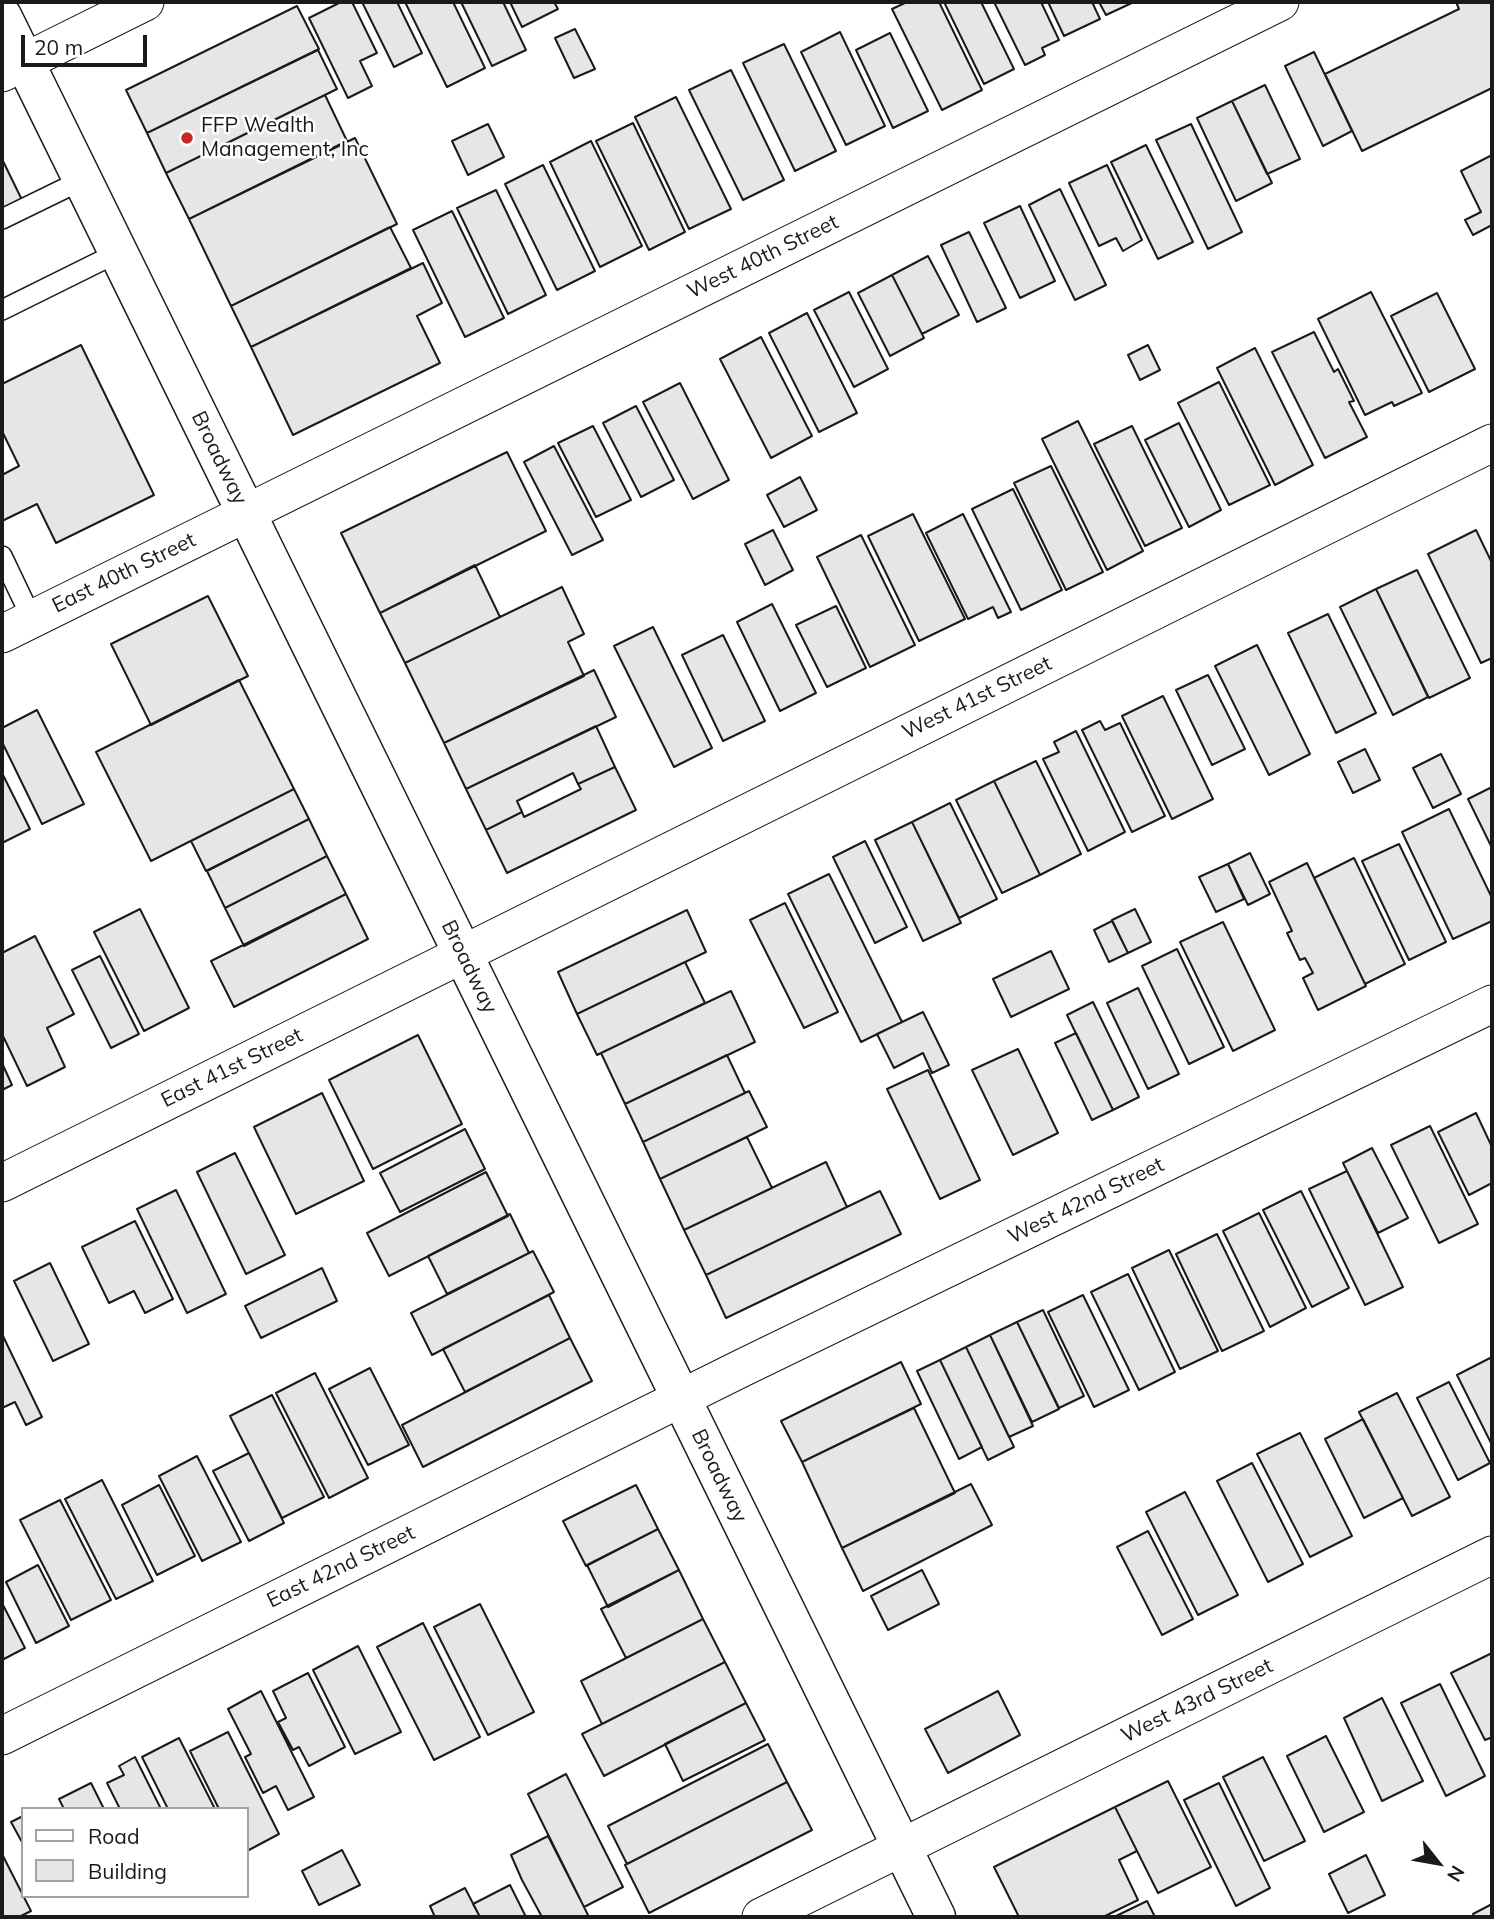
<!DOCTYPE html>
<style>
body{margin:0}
#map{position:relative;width:1494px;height:1919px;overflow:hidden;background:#fff;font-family:Mulish,sans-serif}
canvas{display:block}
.frame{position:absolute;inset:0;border:4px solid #1a1a1a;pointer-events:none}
.legend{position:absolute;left:21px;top:1807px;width:228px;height:91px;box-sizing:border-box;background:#fff;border:2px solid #a3a3a3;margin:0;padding:9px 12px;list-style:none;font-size:21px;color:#1a1a1a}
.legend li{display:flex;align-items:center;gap:14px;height:35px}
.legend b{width:35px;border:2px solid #a3a3a3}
.north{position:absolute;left:1403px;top:1828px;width:70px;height:70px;-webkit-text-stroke:5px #fff;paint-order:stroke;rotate:121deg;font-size:19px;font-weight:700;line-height:28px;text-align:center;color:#1a1a1a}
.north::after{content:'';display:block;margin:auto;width:24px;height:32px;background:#1a1a1a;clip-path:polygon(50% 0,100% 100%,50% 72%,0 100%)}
.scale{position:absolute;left:21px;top:35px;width:126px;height:32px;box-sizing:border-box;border:4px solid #1a1a1a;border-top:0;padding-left:9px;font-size:21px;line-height:24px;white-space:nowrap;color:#1a1a1a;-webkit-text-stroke:5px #fff;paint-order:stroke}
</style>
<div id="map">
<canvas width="1494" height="1919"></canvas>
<div class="frame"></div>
<ul class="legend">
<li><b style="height:9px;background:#fff"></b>Road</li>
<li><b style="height:19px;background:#e6e6e6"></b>Building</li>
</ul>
<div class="north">N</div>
<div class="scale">20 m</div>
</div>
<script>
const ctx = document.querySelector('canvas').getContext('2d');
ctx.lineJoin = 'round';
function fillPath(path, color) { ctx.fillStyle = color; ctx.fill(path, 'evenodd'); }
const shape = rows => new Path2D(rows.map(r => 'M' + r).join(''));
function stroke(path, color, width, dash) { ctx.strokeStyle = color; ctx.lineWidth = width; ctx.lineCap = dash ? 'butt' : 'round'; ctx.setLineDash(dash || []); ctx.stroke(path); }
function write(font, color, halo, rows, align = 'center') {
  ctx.font = font + ' Mulish,sans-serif'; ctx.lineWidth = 5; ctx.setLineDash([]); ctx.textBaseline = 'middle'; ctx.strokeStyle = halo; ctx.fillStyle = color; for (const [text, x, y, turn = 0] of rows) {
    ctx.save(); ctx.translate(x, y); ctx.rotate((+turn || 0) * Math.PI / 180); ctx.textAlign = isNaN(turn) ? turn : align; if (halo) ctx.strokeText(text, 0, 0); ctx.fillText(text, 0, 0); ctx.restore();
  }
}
const building = shape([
 [341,2,352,2,377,53,360,61,372,86,348,98,309,18,341,2],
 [362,2,397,2,422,53,394,67,362,2],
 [405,2,453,2,485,68,447,87,405,2],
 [461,2,503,2,526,50,492,66,461,2],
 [510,2,554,2,558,9,522,27,510,2],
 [907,2,939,2,982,90,942,110,892,9,907,2],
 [944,2,981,2,1014,69,984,84,944,2],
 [994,2,1041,2,1059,40,1042,48,1045,55,1025,65,994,2],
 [1048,2,1092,2,1100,19,1064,36,1048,2],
 [1099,2,1134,2,1106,15,1099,2],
 [1456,2,1492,2,1492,88,1362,151,1325,74,1459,9,1456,2],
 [297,6,319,49,147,133,126,90,297,6],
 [575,29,595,69,574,78,555,38,575,29],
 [840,32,885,126,846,145,801,52,840,32],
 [890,33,928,111,893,128,856,50,890,33],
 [784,44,836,151,795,171,743,63,784,44],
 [318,50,337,89,166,173,147,133,318,50],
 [1314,52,1352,131,1323,146,1285,66,1314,52],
 [731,70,784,180,743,200,689,90,731,70],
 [1265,85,1300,159,1267,174,1232,101,1265,85],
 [325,95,347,141,189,219,166,173,325,95],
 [676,97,731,209,689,229,635,117,676,97],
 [1232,101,1272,183,1236,201,1197,118,1232,101],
 [633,123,685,232,649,250,596,141,633,123],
 [488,124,504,157,468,175,452,141,488,124],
 [1191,124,1242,232,1208,249,1156,140,1191,124],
 [355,138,397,224,231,306,189,219,355,138],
 [591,141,642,246,600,267,550,162,591,141],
 [1146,145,1193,242,1158,259,1111,162,1146,145],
 [1492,155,1492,225,1473,235,1465,220,1481,212,1461,171,1492,155],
 [2,159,22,200,2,210,2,159],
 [543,165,595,271,557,290,505,184,543,165],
 [1107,165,1142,240,1123,251,1116,238,1099,246,1069,183,1107,165],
 [1060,189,1106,285,1075,300,1029,205,1060,189],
 [496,190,546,295,508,314,457,208,496,190],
 [1020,206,1055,281,1020,298,984,223,1020,206],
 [452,211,504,318,465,337,413,230,452,211],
 [390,227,411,268,251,347,231,306,390,227],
 [969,232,1006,308,977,322,941,245,969,232],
 [928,256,959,315,922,334,892,275,928,256],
 [423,263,442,303,417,316,440,363,293,435,251,347,423,263],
 [892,275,924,338,890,356,858,293,892,275],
 [849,292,888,369,854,387,814,310,849,292],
 [1371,292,1422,393,1394,406,1392,402,1365,415,1318,319,1371,292],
 [1437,293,1475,369,1429,392,1391,316,1437,293],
 [807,313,857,413,819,432,769,333,807,313],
 [1314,332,1334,372,1338,369,1354,401,1349,402,1367,437,1325,458,1272,352,1314,332],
 [761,337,812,436,771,458,720,359,761,337],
 [81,345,154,495,56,543,37,504,2,521,2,475,19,466,2,431,2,384,81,345],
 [1148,345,1160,370,1140,380,1128,355,1148,345],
 [1255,348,1313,465,1275,485,1217,368,1255,348],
 [1219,382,1270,485,1229,505,1178,403,1219,382],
 [680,383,729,480,693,499,643,402,680,383],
 [636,406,674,480,641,497,603,423,636,406],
 [1078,421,1143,551,1107,570,1042,439,1078,421],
 [1179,423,1221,510,1189,527,1145,440,1179,423],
 [593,426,631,500,596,517,558,443,593,426],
 [1132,426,1182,528,1145,546,1094,444,1132,426],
 [554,446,603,540,572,555,524,462,554,446],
 [507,452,546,531,380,613,341,533,507,452],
 [1051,466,1103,572,1066,590,1014,483,1051,466],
 [800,477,817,510,784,527,767,495,800,477],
 [1013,489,1062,590,1021,610,972,509,1013,489],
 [913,514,965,619,919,641,868,536,913,514],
 [963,514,1011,612,998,618,993,607,968,619,926,533,963,514],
 [773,530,793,570,765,585,745,544,773,530],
 [1476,530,1492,563,1492,658,1481,663,1428,554,1476,530],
 [861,535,915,645,870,667,817,557,861,535],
 [475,565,500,617,405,663,380,613,475,565],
 [1417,570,1470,678,1429,698,1376,589,1417,570],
 [562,587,584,634,568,642,584,676,444,743,405,663,562,587],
 [1376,589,1428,697,1393,715,1340,607,1376,589],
 [208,596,248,676,151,725,111,644,208,596],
 [772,604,816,693,780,711,737,622,772,604],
 [836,606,866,668,827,687,796,625,836,606],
 [1328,614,1376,713,1336,733,1288,633,1328,614],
 [653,627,712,748,674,767,614,646,653,627],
 [723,635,765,721,723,741,682,655,723,635],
 [1257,645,1310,754,1269,775,1215,666,1257,645],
 [594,670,616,717,466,789,444,743,594,670],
 [1208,675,1245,749,1212,765,1176,690,1208,675],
 [239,680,294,789,151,861,96,752,239,680],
 [1163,696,1213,799,1172,819,1122,716,1163,696],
 [37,710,84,804,42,824,2,742,2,728,37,710],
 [1100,721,1105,730,1120,723,1165,816,1132,832,1082,730,1100,721],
 [596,726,615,767,578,784,573,773,517,801,522,812,486,830,466,789,596,726],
 [1076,731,1125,832,1088,851,1043,759,1059,752,1054,742,1076,731],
 [1365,749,1380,780,1353,793,1338,762,1365,749],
 [1441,754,1461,794,1433,808,1413,768,1441,754],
 [1036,761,1081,854,1040,875,994,781,1036,761],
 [615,767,636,810,507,873,486,830,522,812,524,817,581,789,578,784,615,767],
 [2,773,30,829,2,843,2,773],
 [994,781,1040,875,1002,893,956,800,994,781],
 [1492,787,1492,848,1468,799,1492,787],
 [294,789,309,819,206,871,191,841,294,789],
 [950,803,997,899,959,918,912,822,950,803],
 [1449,809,1492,898,1492,921,1453,939,1402,832,1449,809],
 [309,819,327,856,225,908,207,871,309,819],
 [912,822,961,923,923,941,875,840,912,822],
 [865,841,907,927,875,943,833,857,865,841],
 [1399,844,1446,942,1409,960,1362,861,1399,844],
 [1250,853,1270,894,1248,905,1228,864,1250,853],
 [327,856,346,894,244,946,225,908,327,856],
 [1354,858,1405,964,1365,984,1314,878,1354,858],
 [1307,863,1366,986,1318,1010,1303,978,1313,973,1305,958,1300,960,1287,933,1292,931,1269,882,1307,863],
 [1228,864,1244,899,1216,912,1199,877,1228,864],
 [829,874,902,1022,861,1042,788,894,829,874],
 [346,894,368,939,234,1007,211,961,346,894],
 [785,903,838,1012,804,1028,750,920,785,903],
 [140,909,189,1008,144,1031,94,932,140,909],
 [1135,909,1151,942,1128,953,1112,920,1135,909],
 [687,910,706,952,577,1014,558,972,687,910],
 [1112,921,1128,953,1109,962,1094,930,1112,921],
 [1223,922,1275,1030,1233,1051,1180,942,1223,922],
 [35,936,74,1014,47,1028,65,1067,27,1086,2,1034,2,953,35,936],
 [1177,949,1224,1047,1189,1064,1142,966,1177,949],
 [1051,951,1069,989,1011,1017,993,979,1051,951],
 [100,956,139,1034,111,1048,72,970,100,956],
 [685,962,705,1003,597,1055,577,1014,685,962],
 [1138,988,1179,1074,1148,1089,1107,1003,1138,988],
 [731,991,755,1042,625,1104,601,1053,731,991],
 [1093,1002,1139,1097,1113,1110,1067,1015,1093,1002],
 [923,1012,949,1065,932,1073,923,1053,894,1068,877,1034,923,1012],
 [1076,1033,1113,1110,1092,1120,1055,1043,1076,1033],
 [418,1035,462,1124,373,1169,329,1080,418,1035],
 [1018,1049,1058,1133,1013,1155,972,1070,1018,1049],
 [727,1055,745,1093,643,1142,625,1104,727,1055],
 [2,1063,12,1085,2,1090,2,1063],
 [928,1070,980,1180,940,1199,887,1089,928,1070],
 [749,1091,767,1127,660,1179,643,1142,749,1091],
 [322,1093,364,1181,296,1214,254,1127,322,1093],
 [1476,1113,1492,1147,1492,1183,1469,1195,1438,1132,1476,1113],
 [1430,1126,1478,1224,1439,1243,1391,1145,1430,1126],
 [465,1129,485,1169,400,1212,380,1173,465,1129],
 [747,1137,772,1188,684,1230,660,1179,747,1137],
 [1372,1148,1408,1218,1378,1233,1343,1163,1372,1148],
 [235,1153,285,1255,246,1274,197,1172,235,1153],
 [826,1162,847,1207,706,1275,684,1230,826,1162],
 [1347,1171,1403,1287,1365,1305,1309,1189,1347,1171],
 [486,1172,508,1216,389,1276,367,1233,486,1172],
 [176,1190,226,1294,187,1313,137,1209,176,1190],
 [880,1191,901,1234,726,1318,706,1275,880,1191],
 [1301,1191,1349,1288,1312,1307,1263,1210,1301,1191],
 [1259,1213,1306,1308,1270,1327,1223,1231,1259,1213],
 [510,1214,529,1253,447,1294,428,1256,510,1214],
 [135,1221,173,1299,145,1313,134,1291,109,1303,82,1247,135,1221],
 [1217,1234,1264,1331,1222,1351,1176,1254,1217,1234],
 [1169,1250,1218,1351,1180,1369,1132,1268,1169,1250],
 [533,1251,554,1292,432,1355,411,1313,533,1251],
 [50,1263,89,1344,53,1361,14,1281,50,1263],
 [322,1268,337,1301,261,1338,245,1306,322,1268],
 [1128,1274,1175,1372,1139,1390,1091,1292,1128,1274],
 [549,1295,570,1338,465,1392,443,1349,549,1295],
 [1083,1295,1129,1390,1094,1407,1048,1312,1083,1295],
 [1043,1310,1084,1396,1059,1408,1017,1322,1043,1310],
 [1017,1322,1059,1409,1032,1422,990,1335,1017,1322],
 [2,1334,42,1417,26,1425,15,1402,2,1408,2,1334],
 [990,1335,1033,1426,1009,1437,966,1347,990,1335],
 [570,1338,592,1381,423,1467,402,1425,570,1338],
 [966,1347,1014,1447,988,1460,940,1360,966,1347],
 [1490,1358,1492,1361,1492,1445,1457,1375,1490,1358],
 [940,1360,982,1447,959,1459,917,1371,940,1360],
 [901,1362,921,1404,802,1462,781,1421,901,1362],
 [370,1368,409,1445,368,1465,329,1389,370,1368],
 [315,1373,368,1478,329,1498,276,1393,315,1373],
 [1449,1382,1490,1463,1458,1480,1417,1398,1449,1382],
 [1397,1393,1450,1497,1412,1516,1359,1412,1397,1393],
 [272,1395,324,1497,282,1518,230,1416,272,1395],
 [914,1408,955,1493,842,1548,802,1462,914,1408],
 [1363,1419,1403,1498,1364,1518,1325,1439,1363,1419],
 [1300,1433,1352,1536,1310,1557,1257,1454,1300,1433],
 [249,1453,284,1523,249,1541,213,1471,249,1453],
 [197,1456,241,1542,202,1561,159,1476,197,1456],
 [1252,1463,1303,1564,1268,1582,1217,1481,1252,1463],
 [102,1480,153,1581,116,1599,65,1499,102,1480],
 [971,1484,992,1525,863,1591,842,1548,971,1484],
 [159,1485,195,1556,157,1575,122,1505,159,1485],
 [636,1485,658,1529,586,1566,563,1521,636,1485],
 [1185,1492,1238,1595,1198,1615,1146,1512,1185,1492],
 [60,1500,111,1600,71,1620,20,1520,60,1500],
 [658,1529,679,1570,608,1607,587,1565,658,1529],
 [1148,1531,1193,1619,1162,1635,1117,1547,1148,1531],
 [38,1565,69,1626,36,1643,6,1582,38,1565],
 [679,1570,703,1619,626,1658,601,1609,679,1570],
 [922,1570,939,1604,888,1630,871,1596,922,1570],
 [2,1603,25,1648,2,1660,2,1603],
 [480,1604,534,1712,488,1735,434,1627,480,1604],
 [703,1619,725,1662,602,1724,581,1681,703,1619],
 [423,1623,480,1737,434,1760,377,1647,423,1623],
 [358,1646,401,1732,355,1754,313,1670,358,1646],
 [1492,1653,1492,1742,1490,1738,1485,1740,1451,1673,1492,1653],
 [725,1662,746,1703,604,1776,582,1734,725,1662],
 [308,1673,345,1747,309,1766,299,1747,293,1750,278,1722,286,1718,273,1691,308,1673],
 [1440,1684,1485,1776,1446,1796,1401,1703,1440,1684],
 [261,1691,314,1797,288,1810,276,1786,263,1793,245,1757,251,1754,228,1709,261,1691],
 [998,1691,1020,1735,948,1773,925,1729,998,1691],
 [1382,1698,1423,1781,1382,1801,1344,1718,1382,1698],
 [746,1703,765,1740,683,1781,665,1744,746,1703],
 [228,1732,279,1834,247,1851,247,1809,219,1809,190,1751,228,1732],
 [1326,1736,1364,1812,1324,1832,1287,1756,1326,1736],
 [179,1738,215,1809,168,1809,142,1757,179,1738],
 [768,1744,787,1782,627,1864,608,1826,768,1744],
 [135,1757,161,1809,120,1809,107,1783,124,1775,119,1766,135,1757],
 [1263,1757,1305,1841,1264,1861,1223,1777,1263,1757],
 [566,1774,623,1887,584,1907,528,1794,566,1774],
 [1168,1781,1211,1867,1158,1893,1115,1807,1168,1781],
 [787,1782,812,1830,649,1913,625,1865,787,1782],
 [91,1783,104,1809,64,1809,59,1799,91,1783],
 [1219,1783,1270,1888,1236,1906,1184,1800,1219,1783],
 [1115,1807,1137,1851,1119,1860,1138,1900,1103,1917,1019,1917,994,1867,1115,1807],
 [23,1816,23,1844,11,1822,23,1816],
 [548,1836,584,1907,589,1917,542,1917,522,1880,511,1855,548,1836],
 [342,1850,360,1885,319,1905,302,1871,342,1850],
 [2,1854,31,1911,19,1917,2,1917,2,1854],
 [1366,1855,1385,1895,1348,1913,1329,1874,1366,1855],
 [510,1885,526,1917,480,1917,473,1904,510,1885],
 [465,1888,480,1917,435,1917,430,1906,465,1888],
 [1147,1901,1155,1917,1114,1917,1147,1901],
 [1492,1904,1492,1917,1474,1917,1473,1914,1492,1904]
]);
fillPath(building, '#e6e6e6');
stroke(building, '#1a1a1a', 2);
const service = shape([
 [2,219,82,180],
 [2,310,117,253],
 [2,556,32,619]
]);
const minor = shape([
 [2,73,145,2],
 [2,634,1280,2],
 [2,1183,1492,443],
 [2,1736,742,1368,1492,1004],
 [761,1917,1492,1555]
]);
const tertiary = shape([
 [2,16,936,1917]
]);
stroke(service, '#1a1a1a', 22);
stroke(minor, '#1a1a1a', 39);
stroke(tertiary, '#1a1a1a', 41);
stroke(service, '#fff', 19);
stroke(minor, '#fff', 37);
stroke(tertiary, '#fff', 38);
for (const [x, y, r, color] of [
 [187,138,7,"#c62828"]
]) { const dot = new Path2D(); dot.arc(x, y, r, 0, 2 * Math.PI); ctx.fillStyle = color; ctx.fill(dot); stroke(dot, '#fff', 2.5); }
write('21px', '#1a1a1a', '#fff', [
 ["FFP Wealth",201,126],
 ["Management, Inc",201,150]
], 'left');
write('21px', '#1a1a1a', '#fff', [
 ["West 40th Street",763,257,-26],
 ["Broadway",219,458,64],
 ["East 40th Street",124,573,-26],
 ["West 41st Street",977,698,-26],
 ["Broadway",469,967,64],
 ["East 41st Street",232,1068,-26],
 ["West 42nd Street",1086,1201,-26],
 ["Broadway",719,1476,64],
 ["East 42nd Street",341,1567,-26],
 ["West 43rd Street",1197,1701,-26]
]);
</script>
